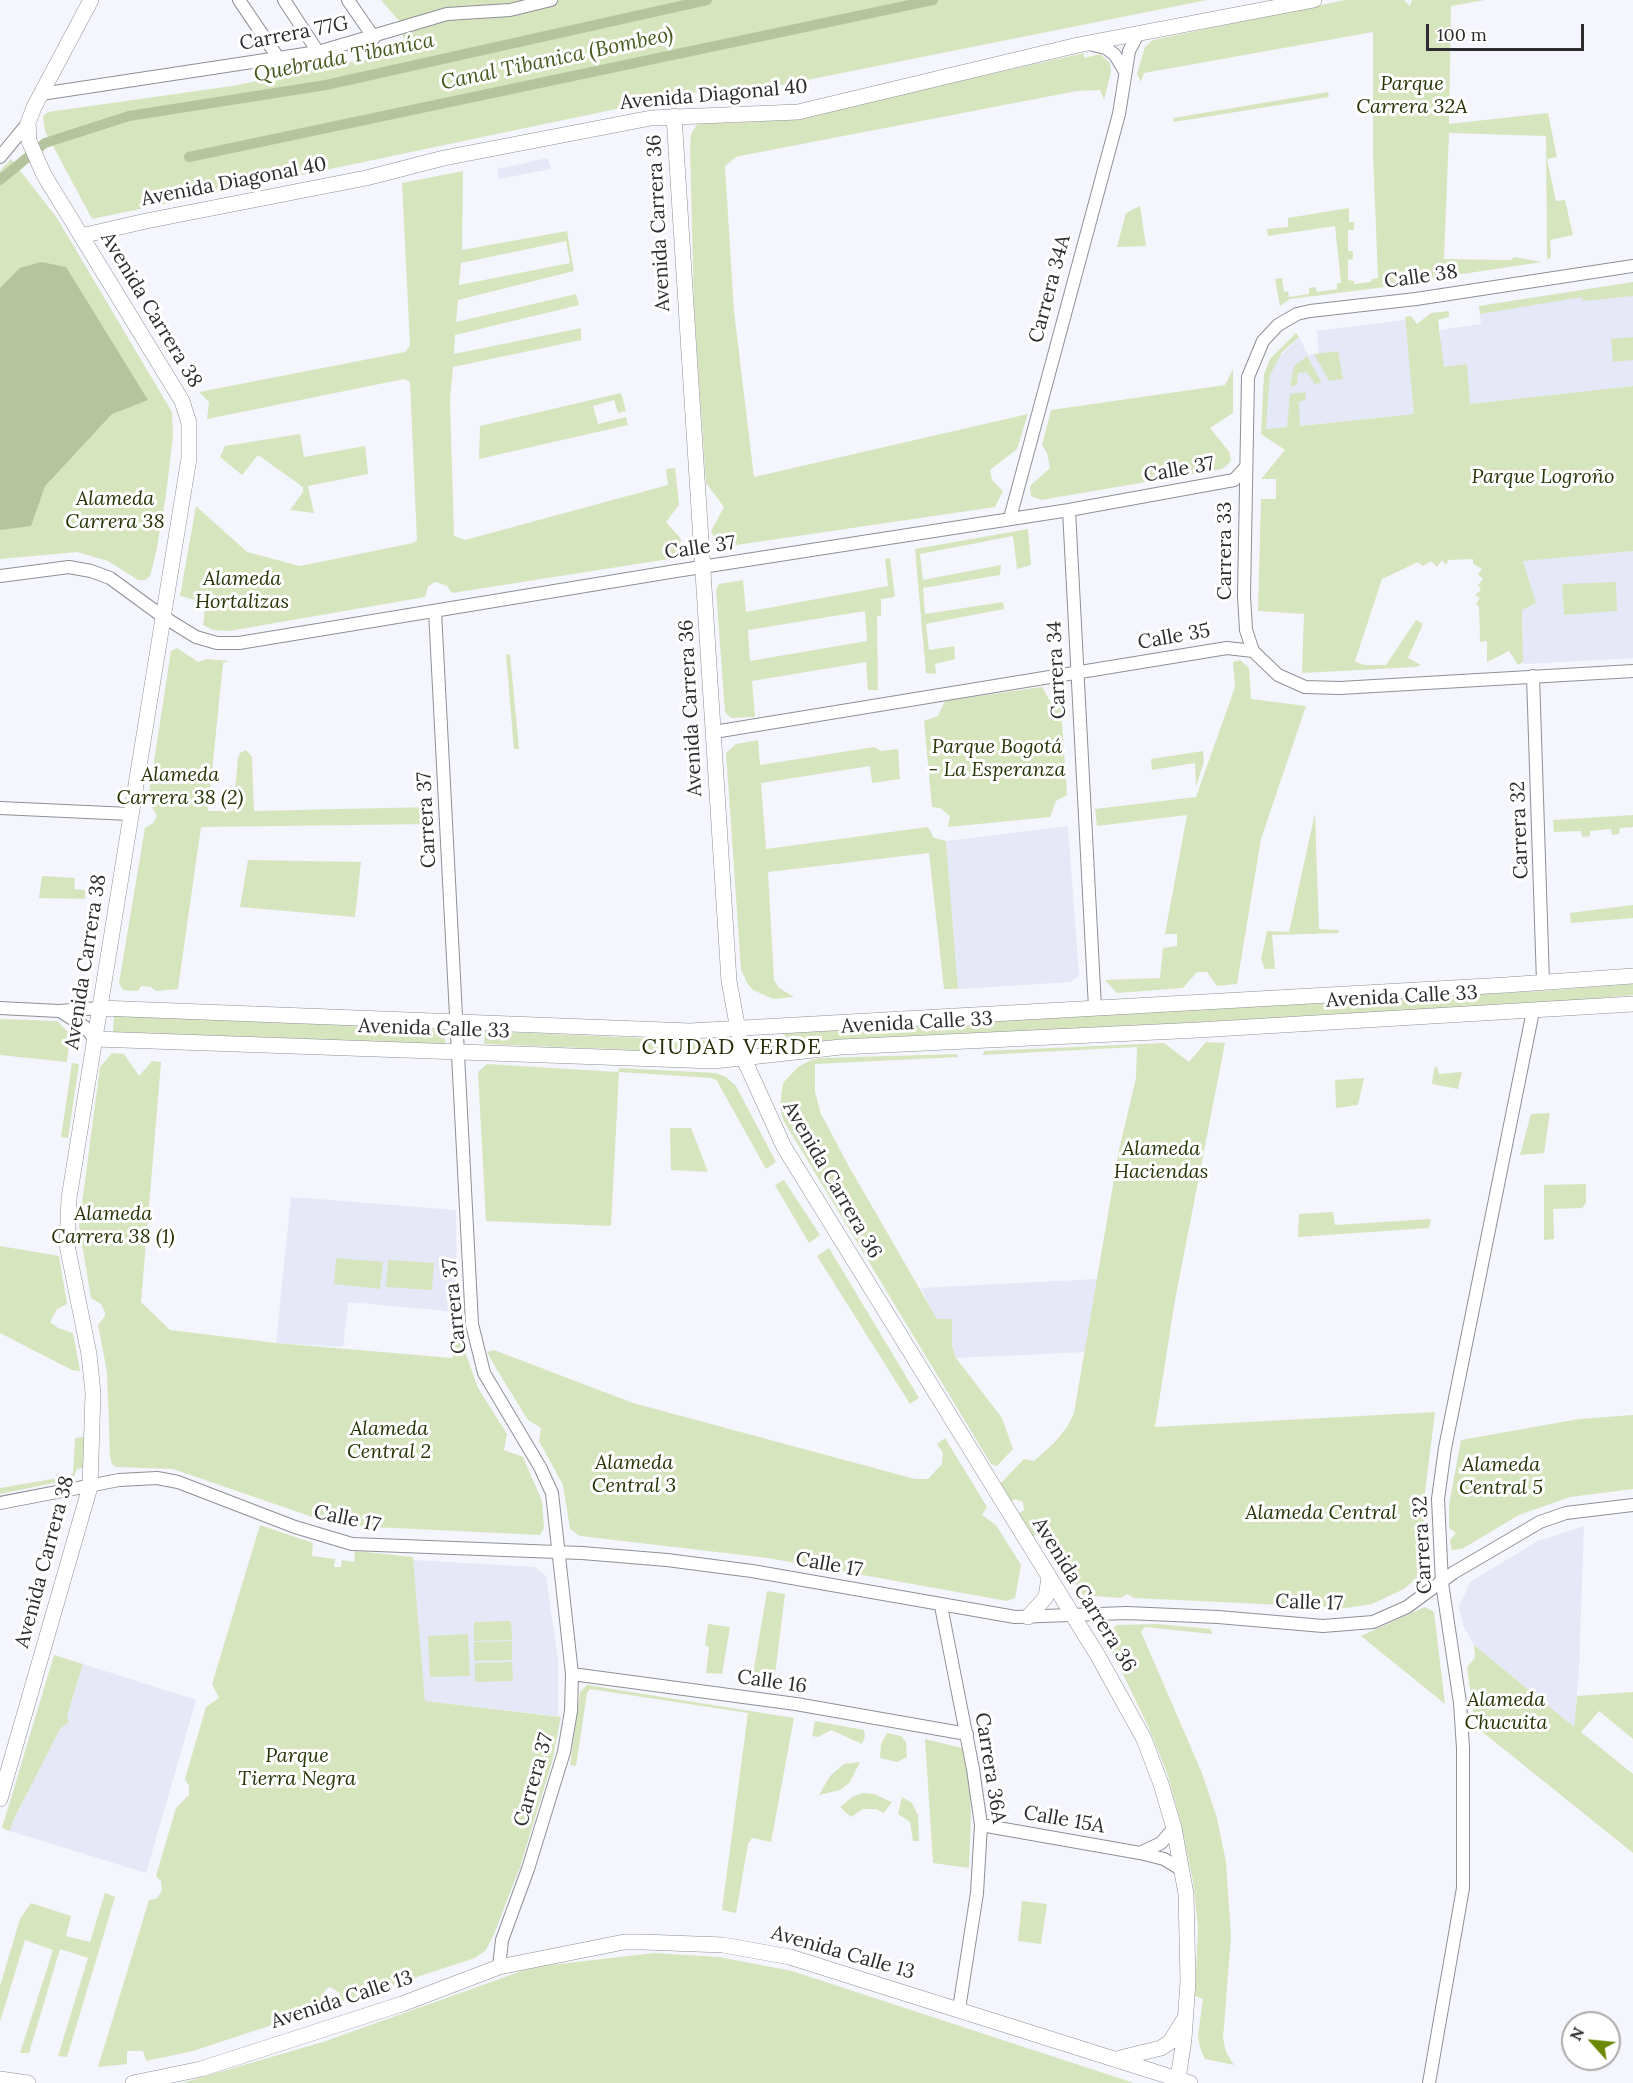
<!DOCTYPE html>
<meta charset="utf-8">
<style>
body{margin:0}
#map{position:relative;width:1633px;height:2083px;overflow:hidden;background:#f4f5fd;font-family:Lora,serif}
canvas{display:block}
.north{position:absolute;left:1561px;top:2011px;width:60px;height:60px;box-sizing:border-box;background:#fff;border:2px solid #ababac;border-radius:50%;rotate:297deg;font-size:16px;font-weight:700;line-height:24px;text-align:center;color:#2d2d30}
.north::after{content:'';display:block;margin:auto;width:21px;height:27px;background:#6a8800;clip-path:polygon(50% 0,100% 100%,50% 72%,0 100%)}
.scale{position:absolute;left:1426px;top:24px;width:158px;height:27px;box-sizing:border-box;border:3px solid #2d2d30;border-top:0;padding-left:8px;font-size:18px;line-height:21px;white-space:nowrap;color:#2d2d30;-webkit-text-stroke:4px #fff;paint-order:stroke}
</style>
<div id="map">
<canvas width="1633" height="2083"></canvas>
<div class="north">N</div>
<div class="scale">100 m</div>
</div>
<script>
const ctx = document.querySelector('canvas').getContext('2d');
ctx.lineJoin = 'round';
function fillPath(path, color) { ctx.fillStyle = color; ctx.fill(path, 'evenodd'); }
const shape = rows => new Path2D(rows.map(r => 'M' + r).join(''));
function stroke(path, color, width, dash) { ctx.strokeStyle = color; ctx.lineWidth = width; ctx.lineCap = dash ? 'butt' : 'round'; ctx.setLineDash(dash || []); ctx.stroke(path); }
function write(font, color, halo, rows, align = 'center') {
  ctx.font = font + ' Lora,serif'; ctx.lineWidth = 6; ctx.setLineDash([]); ctx.textBaseline = 'middle'; ctx.strokeStyle = halo; ctx.fillStyle = color; for (const [text, x, y, turn = 0] of rows) {
    ctx.save(); ctx.translate(x, y); ctx.rotate((+turn || 0) * Math.PI / 180); ctx.textAlign = isNaN(turn) ? turn : align; if (halo) ctx.strokeText(text, 0, 0); ctx.fillText(text, 0, 0); ctx.restore();
  }
}
fillPath(shape([
 [548,158,551,169,499,179,497,169],
 [1633,282,1633,386,1445,407,1440,330,1481,324,1479,306],
 [1405,320,1415,414,1266,429,1270,375,1274,362,1299,337,1308,355,1319,354,1317,331],
 [1633,551,1633,658,1525,664,1523,662,1522,610,1535,603,1523,560],
 [1068,826,1079,976,1070,982,958,989,946,841],
 [291,1197,456,1210,457,1312,348,1302,343,1347,276,1343],
 [1098,1279,1086,1352,956,1358,952,1345,952,1319,937,1320,921,1288],
 [1584,1526,1579,1667,1574,1727,1474,1645,1463,1625,1459,1607,1470,1582,1538,1541],
 [413,1560,535,1567,546,1576,558,1660,558,1716,425,1701],
 [83,1664,196,1700,146,1873,10,1831,13,1821,60,1729,69,1722,67,1716]
]), '#e6e8f7');
fillPath(shape([
 [381,0,1207,0,772,87,711,90,654,99,640,104,92,219,45,131,43,116,48,112,232,86,406,51,400,22],
 [1345,0,1404,0,1410,6,1412,0,1485,0,1451,6,1449,124,1548,113,1557,157,1547,159,1556,201,1565,200,1573,235,1550,240,1551,257,1547,260,1546,136,1449,133,1444,259,1511,260,1514,257,1542,262,1416,281,1400,271,1394,286,1290,299,1280,306,1275,279,1282,278,1284,292,1288,291,1289,297,1309,294,1309,288,1316,287,1317,292,1337,289,1337,283,1341,283,1335,226,1268,236,1267,229,1288,227,1288,218,1349,208,1349,222,1354,222,1354,230,1348,230,1348,251,1353,251,1353,259,1348,260,1348,280,1354,281,1354,284,1371,282,1372,279,1378,278,1373,154,1373,32,1144,73,1141,82,1137,74,1145,47,1153,40],
 [1084,53,1084,58,1100,54,1110,63,1111,72,1104,100,1100,90,1077,91,750,154,736,157,725,166,734,311,754,477,1028,414,1017,449,990,470,992,480,1003,491,995,507,723,547,718,545,711,531,724,507,706,483,694,308,690,147,691,134,697,124,708,121,735,123,813,114],
 [1328,92,1329,97,1174,122,1173,118],
 [11,159,57,218,172,412,173,436,166,495,156,553,150,576,145,580,138,580,108,561,77,552,0,559,0,171],
 [463,171,462,250,567,231,574,271,458,300,456,322,576,294,579,305,455,335,454,354,581,328,581,340,453,367,450,400,454,536,465,540,668,485,666,469,675,468,679,505,666,522,681,539,679,550,669,559,452,593,447,586,436,582,428,586,425,597,229,631,213,630,203,625,206,603,180,596,196,506,247,552,300,566,413,543,417,540,410,382,404,379,207,419,209,402,199,392,405,352,410,346,402,183],
 [566,241,570,263,459,285,461,263],
 [1140,206,1146,246,1117,247,1126,213],
 [1633,282,1633,296,1583,301,1582,297,1480,314,1479,306],
 [1449,311,1449,317,1438,320,1444,367,1467,364,1470,404,1633,386,1633,551,1523,561,1536,603,1522,610,1523,662,1518,665,1509,651,1487,662,1487,641,1480,642,1479,606,1476,604,1480,598,1475,595,1481,590,1478,585,1483,579,1478,574,1482,569,1473,564,1473,559,1448,560,1446,565,1442,560,1437,567,1431,561,1423,566,1418,562,1382,579,1355,661,1364,665,1386,665,1416,620,1423,624,1408,658,1421,665,1416,667,1302,673,1304,614,1258,611,1261,499,1276,499,1276,479,1261,479,1285,450,1261,434,1264,374,1270,359,1296,333,1299,337,1282,352,1270,375,1266,429,1287,427,1290,394,1306,392,1305,400,1299,402,1300,426,1414,414,1405,317,1411,316,1417,324,1431,313],
 [1633,337,1633,360,1613,362,1611,339],
 [1338,351,1343,379,1329,381,1314,354],
 [1307,356,1321,382,1315,384,1307,372,1298,373,1297,385,1290,386,1294,366],
 [1233,369,1233,413,1210,428,1230,453,1231,461,1227,465,1222,469,1041,500,1031,496,1030,486,1050,468,1047,453,1042,445,1051,410,1225,385],
 [621,393,626,411,618,413,614,400,593,406,598,424,626,417,628,425,479,459,480,426],
 [300,434,304,457,365,446,368,474,308,486,314,513,290,510,303,492,303,487,258,455,242,475,220,457,225,446],
 [1028,529,1031,565,1017,569,1013,536,920,554,923,580,1001,565,1000,575,923,588,925,614,1003,602,1004,609,926,624,929,650,954,646,955,659,935,664,936,674,926,673,915,549],
 [890,558,895,597,881,599,881,616,877,616,878,690,868,690,866,662,752,681,755,717,731,718,725,712,716,590,719,584,743,580,746,612,888,586,885,559],
 [865,611,867,641,750,661,748,630],
 [1616,582,1617,611,1564,615,1562,584],
 [177,648,198,662,207,659,229,661,223,663,208,811,233,811,238,758,240,753,246,750,252,757,254,811,432,807,432,824,201,827,178,989,156,991,151,987,141,986,138,991,123,990,119,983,145,828,153,823,157,816,148,800,171,651],
 [510,654,519,749,514,749,506,655],
 [1240,660,1249,668,1251,699,1306,706,1261,839,1237,984,1217,986,1207,972,1197,972,1183,988,1117,993,1105,980,1160,978,1163,948,1177,946,1177,934,1165,934,1187,815,1097,826,1095,809,1196,797,1235,687,1233,662],
 [1042,687,1053,706,1061,707,1067,795,1056,801,1050,817,948,827,950,816,940,808,932,807,924,721,938,716,945,701],
 [758,740,760,765,874,747,881,751,898,749,900,779,872,783,870,766,761,783,766,849,928,827,934,838,946,841,958,989,944,989,929,853,768,872,774,980,779,988,794,997,773,999,753,990,747,983,741,969,726,753,736,744],
 [1203,751,1204,761,1196,787,1195,763,1152,770,1151,759],
 [1315,813,1319,929,1339,930,1339,933,1272,935,1275,969,1265,969,1261,959,1267,931,1289,932],
 [1633,815,1633,827,1620,828,1619,834,1612,835,1611,829,1590,831,1590,836,1582,837,1581,831,1554,832,1553,820],
 [248,860,361,862,355,917,240,907],
 [42,876,75,878,74,889,85,890,85,899,39,898],
 [1633,905,1633,918,1571,923,1570,913],
 [1633,984,1633,995,1543,1003,786,1045,784,1031,1542,991],
 [114,1015,445,1028,445,1044,113,1032],
 [0,1019,57,1021,70,1034,67,1062,0,1055],
 [485,1031,707,1041,709,1053,484,1044],
 [1206,1042,1225,1043,1175,1300,1155,1427,1435,1412,1425,1492,1424,1528,1416,1534,1425,1542,1426,1570,1404,1589,1372,1604,1346,1608,1134,1598,1127,1594,1120,1598,1083,1595,1039,1533,1032,1537,1018,1514,1024,1510,1023,1502,1015,1499,1010,1503,1000,1484,1024,1459,1034,1461,1054,1443,1067,1427,1074,1413,1119,1150,1136,1078,1137,1047,983,1055,984,1051,1164,1043,1189,1062],
 [112,1053,124,1054,139,1076,152,1061,161,1062,141,1302,170,1330,276,1343,452,1358,457,1312,460,1315,462,1343,478,1388,507,1434,504,1450,523,1457,542,1501,544,1528,540,1535,351,1526,336,1517,327,1522,173,1469,116,1467,112,1464,110,1456,107,1372,98,1325,105,1316,105,1312,101,1304,91,1298,79,1226,100,1067],
 [957,1054,958,1057,815,1064,815,1092,821,1114,847,1163,937,1319,952,1319,952,1345,956,1358,1002,1418,1013,1449,997,1466,991,1464,783,1120,780,1106,783,1083,798,1067,811,1060,822,1058],
 [72,1063,79,1064,68,1138,61,1137],
 [487,1064,618,1072,619,1068,716,1073,726,1077,736,1086,776,1162,766,1169,717,1081,712,1078,619,1072,611,1226,486,1221,478,1072],
 [1437,1066,1439,1074,1462,1072,1458,1089,1432,1084,1434,1069],
 [1364,1078,1358,1105,1336,1108,1335,1080],
 [1550,1113,1544,1153,1520,1155,1531,1114],
 [670,1128,691,1128,708,1172,671,1170],
 [784,1180,820,1235,809,1243,775,1185],
 [1586,1184,1586,1203,1582,1208,1553,1209,1554,1239,1544,1240,1544,1185],
 [1333,1212,1335,1225,1431,1219,1429,1228,1298,1237,1299,1214],
 [0,1246,59,1256,67,1304,57,1309,50,1322,58,1328,73,1333,80,1371,72,1370,0,1333],
 [829,1248,919,1398,910,1404,817,1256],
 [336,1258,383,1262,380,1289,334,1284],
 [388,1260,434,1263,432,1290,386,1287],
 [494,1350,633,1403,915,1479,928,1479,942,1464,943,1453,937,1444,945,1438,987,1507,982,1515,996,1525,1021,1565,1015,1598,1007,1601,768,1558,580,1536,570,1529,563,1485,539,1441,541,1428,528,1420,497,1370,487,1352],
 [1633,1415,1633,1489,1570,1497,1519,1515,1462,1549,1452,1550,1450,1540,1456,1533,1449,1528,1449,1505,1461,1440,1579,1419],
 [85,1437,83,1468,77,1469,73,1479,0,1494,0,1488,70,1476,73,1473,75,1438],
 [260,1525,313,1543,312,1556,335,1559,334,1567,341,1567,342,1560,354,1562,355,1551,413,1557,425,1701,561,1717,552,1762,520,1867,494,1934,486,1950,475,1958,337,2003,340,1993,330,1987,326,1989,322,1997,327,2007,193,2051,146,2061,143,2051,127,2051,127,2064,98,2067,149,1900,156,1899,162,1891,161,1881,156,1876,176,1808,189,1795,189,1786,185,1779,206,1707,219,1698,212,1684],
 [767,1591,785,1594,773,1690,751,1686],
 [1425,1607,1434,1612,1445,1704,1361,1636],
 [511,1621,512,1640,474,1641,474,1622],
 [708,1624,730,1627,722,1674,706,1673,709,1647,705,1645],
 [1158,1624,1211,1629,1212,1634,1145,1627,1141,1632,1202,1773,1217,1818,1226,1862,1231,1937,1223,2038,1226,2052,1234,2065,1205,2059,1200,2048,1198,2036,1203,1999,1195,1996,1198,1927,1193,1881,1180,1819,1167,1773,1148,1726,1106,1639,1108,1631,1117,1625],
 [468,1634,470,1676,430,1677,428,1636],
 [512,1641,512,1660,474,1661,474,1642],
 [1474,1645,1574,1727,1577,1696,1633,1692,1633,1739,1599,1711,1581,1732,1633,1774,1633,1853,1480,1730,1476,1732,1467,1667,1475,1658],
 [54,1655,83,1664,67,1716,69,1722,60,1729,13,1821,10,1831,2,1828],
 [512,1662,513,1681,475,1682,475,1663],
 [587,1685,794,1718,771,1842,752,1838,748,1844,736,1913,722,1910,748,1713,590,1689,587,1693,576,1766,570,1765,580,1692],
 [815,1721,864,1730,865,1736,862,1744,831,1730,818,1737,812,1736],
 [887,1733,901,1736,906,1742,907,1757,897,1762,880,1758,881,1744],
 [925,1739,962,1748,969,1780,971,1812,969,1868,933,1863],
 [860,1762,850,1782,840,1790,819,1795,830,1776,844,1764],
 [862,1793,874,1794,892,1802,884,1813,876,1809,863,1809,851,1817,840,1807,852,1797],
 [902,1797,912,1803,918,1815,919,1841,913,1841,910,1822,898,1814],
 [105,1893,115,1897,67,2057,58,2056,88,1958,60,1949,29,2053,20,2053,53,1950,25,1940,0,2022,0,1986,20,1919,31,1903,71,1916,66,1936,90,1942],
 [1022,1901,1047,1904,1041,1944,1018,1941],
 [654,1953,719,1957,792,1971,1134,2083,182,2083,323,2042,533,1967]
]), '#d7e5be');
fillPath(shape([
 [41,262,66,267,148,400,112,414,45,486,31,526,0,530,0,288,20,268]
]), '#b6c49d');
stroke(shape([
 [189,157,933,0],
 [0,180,45,143,129,116,326,85,707,0]
]), '#b6c49d', 10);
const minor = shape([
 [239,0,279,59],
 [284,0,318,52],
 [348,0,374,38],
 [1089,44,1106,48,1115,55,1124,70],
 [41,94,318,52,447,14,510,10,551,0],
 [0,157,28,123],
 [1633,266,1416,299,1310,311,1297,314,1278,325,1263,341,1248,377,1244,596,1246,630,1253,651,1278,675,1305,687,1340,688,1633,671],
 [1069,510,1095,1008],
 [1010,518,1119,114,1129,51,1138,34],
 [0,576,69,567,91,571,110,578,162,616,196,637,217,643,239,643,676,571,1069,510,1234,480,1245,468],
 [435,611,472,1324,484,1373,540,1467,552,1493,572,1674,571,1711,564,1752,528,1869,502,1940,499,1967],
 [1533,676,1543,982],
 [714,732,1227,648,1253,651],
 [0,808,130,814],
 [0,1008,59,1011,100,1008],
 [60,1011,85,1027,95,1039],
 [0,1503,119,1480,157,1478,178,1482,295,1527,352,1544,582,1553,667,1560,752,1571,1015,1617,1127,1613,1218,1617,1323,1626,1373,1622,1407,1607,1453,1573,1540,1522,1566,1513,1633,1505],
 [941,1606,973,1769,981,1825,977,1893,959,2009],
 [572,1674,796,1704,967,1734],
 [981,1825,1140,1853,1164,1859,1182,1870],
 [1140,1853,1161,1843,1174,1828],
 [1429,2083,1463,1888,1463,1748,1460,1703,1442,1583,1438,1499,1445,1448,1533,1011]
]);
const major = shape([
 [674,116,729,981,743,1057,784,1147,1098,1656,1144,1739,1161,1784,1174,1828,1186,1894,1188,1981,1184,2039,1178,2079],
 [81,236,146,221,366,178,444,158,651,118,798,112,1078,45,1314,0],
 [100,1008,690,1031,1506,985,1633,976],
 [95,1039,714,1061,841,1047,1198,1030,1633,1004],
 [1028,1617,1046,1597,1049,1577],
 [0,1799,90,1487,93,1393,89,1354,67,1245,69,1198,189,458,189,423,182,401,44,175,29,141,28,123,34,107,91,0],
 [1120,2058,1161,2048,1170,2042,1183,2021],
 [0,2079,28,2083],
 [133,2083,201,2069,402,2004,499,1967,624,1942,643,1942,723,1945,790,1957,1190,2083]
]);
stroke(minor, '#8f9097', 14);
stroke(major, '#8f9097', 16);
stroke(minor, '#fff', 12);
stroke(major, '#fff', 15);
write('20px', '#2d2d30', '#fff', [
 ["Carrera 77G",294,34,-11],
 ["Avenida Diagonal 40",714,95,-5],
 ["Avenida Diagonal 40",234,182,-11],
 ["Avenida Carrera 36",659,223,-93],
 ["Calle 38",1421,277,-8],
 ["Carrera 34A",1050,289,-75],
 ["Avenida Carrera 38",151,310,59],
 ["Calle 37",1179,470,-10],
 ["Calle 37",700,548,-8],
 ["Carrera 33",1225,551,-90],
 ["Calle 35",1174,637,-10],
 ["Carrera 34",1057,670,-93],
 ["Avenida Carrera 36",691,708,-93],
 ["Carrera 37",427,820,-93],
 ["Carrera 32",1520,830,-92],
 ["Avenida Carrera 38",86,962,-81],
 ["Avenida Calle 33",1402,997,-3],
 ["Avenida Calle 33",917,1023,-3],
 ["Avenida Calle 33",434,1029,2],
 ["Avenida Carrera 36",832,1180,60],
 ["Carrera 37",455,1306,-96],
 ["Calle 17",347,1519,12],
 ["Carrera 32",1423,1545,-93],
 ["Avenida Carrera 38",45,1562,-75],
 ["Calle 17",829,1565,10],
 ["Avenida Carrera 36",1084,1595,58],
 ["Calle 17",1309,1603,2],
 ["Calle 16",772,1682,8],
 ["Carrera 36A",990,1768,81],
 ["Carrera 37",534,1780,-74],
 ["Calle 15A",1064,1820,10],
 ["Avenida Calle 13",843,1953,16],
 ["Avenida Calle 13",342,2000,-18]
]);
write('italic 20px', '#283506', '#fff', [
 ["Parque",1412,84],
 ["Carrera 32A",1412,107],
 ["Parque Logroño",1543,477],
 ["Alameda",115,499],
 ["Carrera 38",115,522],
 ["Alameda",242,579],
 ["Hortalizas",242,602],
 ["Parque Bogotá",997,747],
 ["- La Esperanza",997,770],
 ["Alameda",180,775],
 ["Carrera 38 (2)",180,798],
 ["Alameda",1161,1149],
 ["Haciendas",1161,1172],
 ["Alameda",113,1214],
 ["Carrera 38 (1)",113,1237],
 ["Alameda",389,1429],
 ["Central 2",389,1452],
 ["Alameda",634,1463],
 ["Central 3",634,1486],
 ["Alameda",1501,1465],
 ["Central 5",1501,1488],
 ["Alameda Central",1321,1513],
 ["Alameda",1506,1700],
 ["Chucuita",1506,1723],
 ["Parque",297,1756],
 ["Tierra Negra",297,1779]
]);
write('italic 21px', '#48591e', '#fff', [
 ["Quebrada Tibaníca",344,58,-11],
 ["Canal Tibanica (Bombeo)",557,59,-12]
]);
ctx.letterSpacing = '1.5px';
write('22px', '#26310b', '#fff', [
 ["CIUDAD VERDE",732,1048]
]);
ctx.letterSpacing = '0px';
</script>
